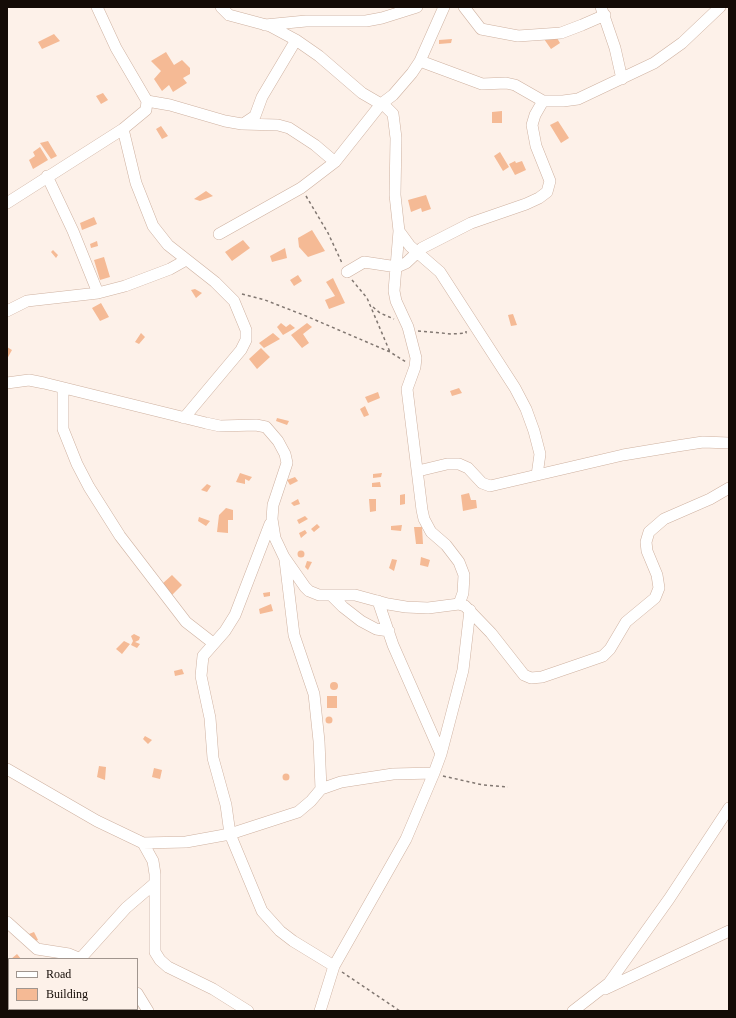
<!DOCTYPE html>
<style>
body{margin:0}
#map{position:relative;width:736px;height:1018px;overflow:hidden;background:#fdf1e9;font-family:Georgia,serif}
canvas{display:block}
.frame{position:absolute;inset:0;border:8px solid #140b06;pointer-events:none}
.legend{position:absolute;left:8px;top:958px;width:130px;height:52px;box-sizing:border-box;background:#fdf1e9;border:1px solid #a0958e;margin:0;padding:5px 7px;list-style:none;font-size:12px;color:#140b06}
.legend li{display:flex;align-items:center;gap:8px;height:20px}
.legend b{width:20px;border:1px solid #a0958e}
</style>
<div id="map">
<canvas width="736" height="1018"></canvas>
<div class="frame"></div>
<ul class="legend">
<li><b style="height:5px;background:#fff"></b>Road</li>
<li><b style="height:11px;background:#f5ba95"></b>Building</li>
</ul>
</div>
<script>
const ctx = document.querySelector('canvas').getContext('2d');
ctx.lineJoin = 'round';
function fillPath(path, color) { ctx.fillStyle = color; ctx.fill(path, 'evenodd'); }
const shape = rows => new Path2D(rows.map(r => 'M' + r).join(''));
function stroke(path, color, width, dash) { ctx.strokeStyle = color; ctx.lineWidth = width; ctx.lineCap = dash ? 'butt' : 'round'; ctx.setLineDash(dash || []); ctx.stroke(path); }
fillPath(shape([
 [554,33,560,43,551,49,544,39],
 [54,34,60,41,42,49,38,42],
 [452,39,451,43,439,44,439,40],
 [166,52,174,65,182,60,190,68,190,74,183,78,187,83,173,92,169,85,162,91,154,79,161,71,151,61],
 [103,93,108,100,101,104,96,96],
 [502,111,502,123,492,123,492,112],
 [558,121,569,138,561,143,550,125],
 [161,126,168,136,162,139,156,129],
 [48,141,57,156,51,159,40,143],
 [40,147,48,160,33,169,29,160,35,156,33,152],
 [500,152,509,167,503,171,494,156],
 [515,161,516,163,522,161,526,170,515,175,509,164],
 [206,191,213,196,200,201,194,199],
 [426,195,431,209,422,212,421,208,411,212,408,200],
 [94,217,97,224,82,230,80,223],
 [312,230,325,251,308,257,299,247,298,238],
 [243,240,250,248,232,261,225,252],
 [97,241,98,246,91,248,90,244],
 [285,248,287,258,272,262,270,256],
 [53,250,58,255,56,258,51,252],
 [104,257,110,277,100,280,94,260],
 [298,275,302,281,294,286,290,280],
 [333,278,345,303,329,309,325,300,335,296,326,282],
 [195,289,202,293,196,298,191,290],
 [101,303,109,317,100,321,92,308],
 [513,314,517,325,511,326,508,315],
 [281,323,286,327,290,324,295,328,283,335,277,327],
 [307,323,312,327,303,334,309,343,302,348,291,335],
 [141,333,145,337,139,344,135,342],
 [273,333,280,339,264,348,259,343],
 [7,347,12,350,7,359],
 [261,348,270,357,257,369,249,359],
 [459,388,462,393,452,396,450,391],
 [378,392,380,398,368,403,365,397],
 [365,406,369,415,364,417,360,409],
 [277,418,289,421,287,425,276,421],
 [240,473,252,477,249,481,245,479,245,484,236,482],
 [382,473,381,477,373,478,373,474],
 [295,477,298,481,290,485,287,480],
 [380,482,381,487,372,487,372,483],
 [207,484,211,486,207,492,201,490],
 [469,493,471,500,476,500,477,508,463,511,461,495],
 [405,494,405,504,400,505,400,495],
 [298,499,300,504,294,506,291,503],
 [369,499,376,499,376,511,370,512],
 [226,508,233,510,233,520,228,520,228,533,217,532,219,515],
 [305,516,308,519,299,524,297,520],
 [199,517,210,521,206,526,198,521],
 [317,524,320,527,314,532,311,529],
 [402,525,401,531,391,530,391,526],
 [414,527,422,527,423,544,416,544],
 [305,530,307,533,301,538,299,533],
 '297.5 554a3.5 3.5 0 1 1 7 0a3.5 3.5 0 1 1-7 0Z',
 [421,557,430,560,428,567,420,565],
 [392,559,397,560,394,571,389,568],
 [307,561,312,562,308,570,305,567],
 [172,575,182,585,172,595,162,584],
 [270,592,270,596,264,597,263,593],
 [271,604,273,611,260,614,259,609],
 [134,634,140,637,139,640,135,642,140,644,137,648,131,645,133,641,131,636],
 [124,641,130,644,122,654,116,649],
 [182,669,184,674,175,676,174,671],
 '330 686a4 4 0 1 1 8 0a4 4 0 1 1-8 0Z',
 [327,696,337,696,337,708,327,708],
 '325.5 720a3.5 3.5 0 1 1 7 0a3.5 3.5 0 1 1-7 0Z',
 [145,736,152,740,148,744,143,739],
 [99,766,106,767,105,780,97,777],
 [154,768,162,770,160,779,152,777],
 '282.5 777a3.5 3.5 0 1 1 7 0a3.5 3.5 0 1 1-7 0Z',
 [34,932,38,940,33,942,29,934],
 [17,954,21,959,11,959],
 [9,961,9,982,7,980,7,962]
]), '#f5ba95');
const minor = shape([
 [221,7,229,15,270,26,296,40,319,56,362,93,386,107,393,114,396,138,395,195,399,231,394,291,396,301,408,327,416,358,415,367,407,389,422,510,424,519,431,532,446,545,459,562,464,575,463,593,459,604],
 [464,7,481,29,518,36,561,33,582,25,605,15],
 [601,7,615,48,622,79],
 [265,25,306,21,366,21,382,18,417,7],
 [420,61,482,84,506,83,515,85,543,101,563,101,578,99,654,63,682,43,720,7],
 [147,101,170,105,225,121,242,124,278,125,289,128,315,145,335,162],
 [243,124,255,116,262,97,296,40],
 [123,129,136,183,153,226,168,245,215,282,234,301,246,330,246,340,241,350,184,418],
 [47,176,73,231,98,293],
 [7,203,123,129,146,110,147,101,116,48,97,7],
 [399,231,410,246,440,272,515,388,526,409,534,431,540,454,537,475],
 [219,234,301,188,335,162,381,104,393,95,412,73,420,61,444,7],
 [347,272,364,262,397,267,406,263,422,248,471,223,526,204,539,198,547,192,550,181,536,146,532,125,535,115,543,101],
 [7,311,27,301,98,293,125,286,170,269,186,260],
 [7,383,29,380,44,383,206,423,220,426,256,425,266,427,278,441,285,454,287,463,273,505,272,519,275,538,284,557,305,587,309,591,319,595,355,595,388,604,406,607,428,608,459,604,465,606,491,633,524,675,531,678,542,677,580,664,603,656,610,649,626,622,655,598,659,588,657,575,647,551,646,542,649,532,664,519,710,499,729,488],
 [63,388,63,429,77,464,89,487,120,536,186,622,213,643],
 [418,471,447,464,459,464,468,468,482,483,490,486,623,455,677,446,703,442,729,443],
 [270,524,235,615,225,631,203,656,201,676,210,718,213,758,226,805,230,834,262,911,280,931,293,941,334,966],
 [285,560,294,635,314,694,319,741,321,789],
 [331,595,343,607,361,621,376,629,389,631],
 [378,601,393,645,441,754],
 [7,769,97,821,143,843,153,861,155,874,155,952,160,960,168,967,213,989,248,1011],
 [143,843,186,842,230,834,298,812,311,801,321,789,341,782,393,774,434,773],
 [7,922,37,949,69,954,81,959],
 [80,959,126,908,155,883],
 [605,989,729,931],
 [137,993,148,1011],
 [320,1011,334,966,406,839,434,773,441,754,463,670,470,610],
 [573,1011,609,983,669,899,729,808]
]);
stroke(minor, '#ceb1a0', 12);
stroke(shape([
 [306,196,328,233,342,263],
 [352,280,367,298,390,352],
 [242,294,265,300,306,316,390,352,406,362],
 [373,307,380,313,394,319],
 [418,331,452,334,466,333,466,331],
 [443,776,483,785,508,787],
 [342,972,400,1011]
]), '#817771', 1.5, [3, 3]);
stroke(minor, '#fff', 11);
</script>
